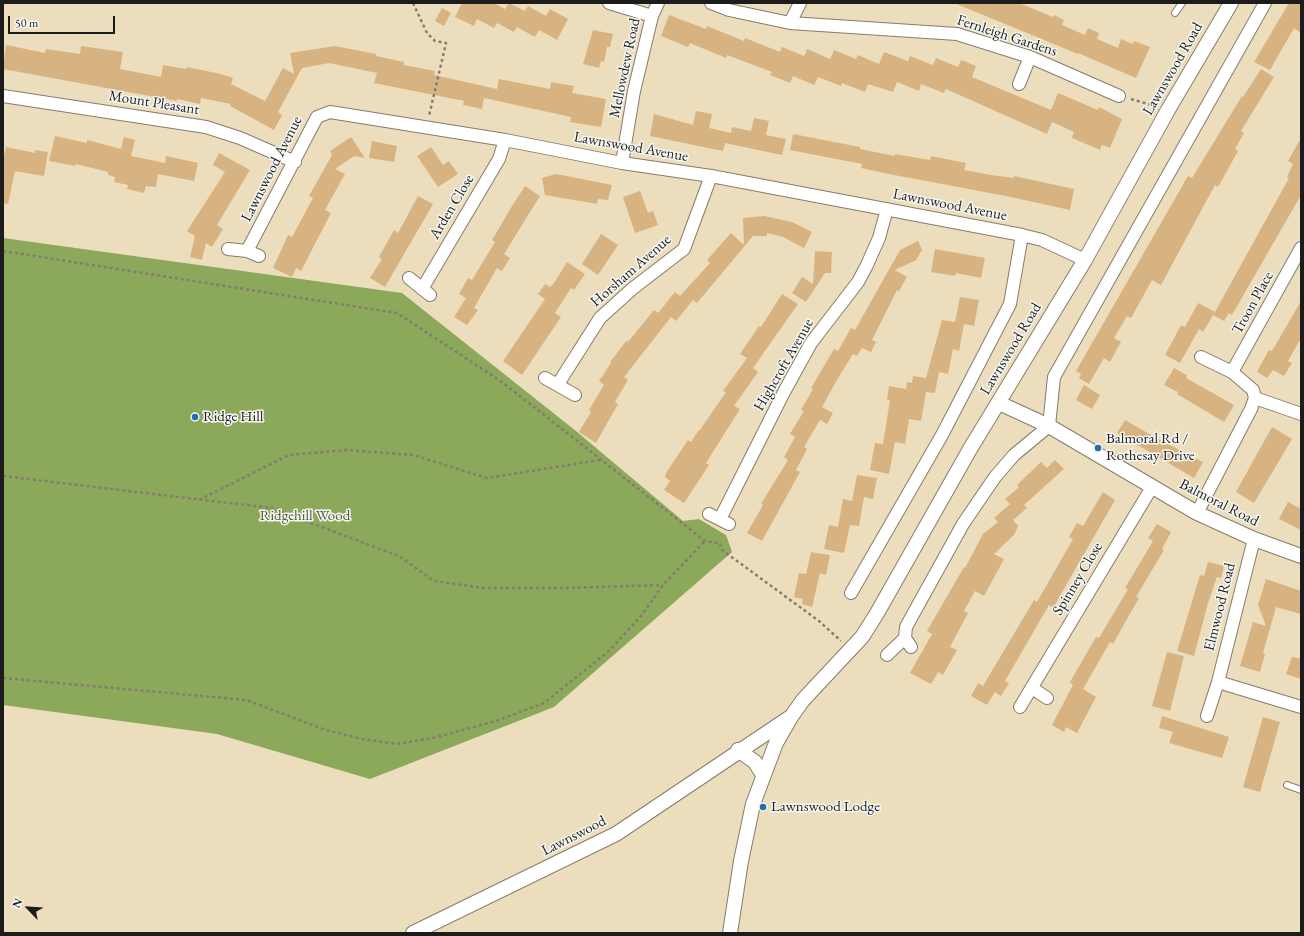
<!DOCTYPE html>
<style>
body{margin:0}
#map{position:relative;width:1304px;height:936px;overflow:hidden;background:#ecdebc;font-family:"EB Garamond",serif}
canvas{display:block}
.frame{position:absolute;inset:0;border:4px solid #1c1c1c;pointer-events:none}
.north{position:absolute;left:8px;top:888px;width:40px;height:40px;-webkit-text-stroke:3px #f6f6f2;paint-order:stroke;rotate:295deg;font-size:11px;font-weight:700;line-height:16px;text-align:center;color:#1c1c1c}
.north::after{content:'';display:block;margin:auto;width:14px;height:18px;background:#1c1c1c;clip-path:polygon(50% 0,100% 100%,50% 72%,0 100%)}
.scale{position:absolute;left:8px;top:16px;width:107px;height:18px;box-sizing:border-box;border:2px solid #1c1c1c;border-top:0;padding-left:5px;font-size:12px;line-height:14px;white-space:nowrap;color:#1c1c1c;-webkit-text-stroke:3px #f6f6f2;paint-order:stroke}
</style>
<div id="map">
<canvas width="1304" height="936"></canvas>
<div class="frame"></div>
<div class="north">N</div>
<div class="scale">50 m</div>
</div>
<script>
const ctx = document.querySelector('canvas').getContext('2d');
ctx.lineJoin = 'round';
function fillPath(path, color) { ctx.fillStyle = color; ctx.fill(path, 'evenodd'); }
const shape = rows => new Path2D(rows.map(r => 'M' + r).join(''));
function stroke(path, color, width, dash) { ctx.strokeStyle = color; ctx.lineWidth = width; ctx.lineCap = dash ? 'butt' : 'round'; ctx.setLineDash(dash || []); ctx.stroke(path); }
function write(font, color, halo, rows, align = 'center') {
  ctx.font = font + ' "EB Garamond",serif'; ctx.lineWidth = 3; ctx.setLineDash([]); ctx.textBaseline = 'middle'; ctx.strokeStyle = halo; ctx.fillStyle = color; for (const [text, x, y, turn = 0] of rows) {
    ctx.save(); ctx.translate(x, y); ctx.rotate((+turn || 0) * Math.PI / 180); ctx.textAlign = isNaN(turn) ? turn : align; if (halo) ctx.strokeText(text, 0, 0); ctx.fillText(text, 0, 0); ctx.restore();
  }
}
fillPath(shape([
 [3,238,402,293,576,431,683,521,699,519,726,535,732,552,554,707,370,779,217,734,3,705]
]), '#8ca85b');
fillPath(shape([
 [462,3,494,3,505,9,509,3,525,11,528,6,546,16,550,9,568,19,557,40,539,30,535,37,517,27,514,32,497,23,494,28,477,19,474,26,455,17],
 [954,3,1019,3,1053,17,1054,15,1064,20,1062,25,1085,35,1088,28,1099,33,1097,39,1118,48,1121,39,1133,44,1134,41,1150,47,1136,78,1078,53,1078,54],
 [1289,3,1301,3,1301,33,1294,28,1270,70,1254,62],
 [442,8,451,13,444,26,435,21],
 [669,15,706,29,707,26,744,41,745,38,780,52,782,47,804,56,807,49,830,59,834,50,856,59,858,55,879,64,884,52,908,61,910,56,933,65,936,58,958,67,961,60,976,66,972,77,1051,110,1058,93,1098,110,1099,107,1122,119,1110,148,1102,145,1100,150,1072,138,1074,132,1052,122,1047,134,946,89,944,93,921,84,919,91,897,82,893,92,868,84,865,92,842,83,841,86,818,77,814,85,793,76,790,83,770,75,772,72,727,55,726,58,690,43,688,47,661,36],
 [593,30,613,34,610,47,607,47,604,62,601,61,599,68,583,64],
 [6,45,45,53,46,49,80,54,81,46,123,52,120,69,161,77,163,65,186,69,187,67,221,74,233,78,231,84,265,101,283,68,294,74,290,53,335,46,376,54,376,56,404,62,404,65,435,71,434,75,497,89,499,79,550,89,551,82,574,86,572,93,606,99,601,127,570,122,571,117,484,98,482,109,463,105,464,101,374,83,377,73,329,63,302,68,278,112,282,115,274,130,230,106,231,104,201,98,200,104,177,99,177,101,3,69],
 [1261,69,1274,77,1241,131,1244,133,1235,149,1238,151,1218,187,1215,185,1161,285,1152,280,1131,318,1127,316,1114,338,1121,342,1110,362,1104,358,1089,384,1079,378,1081,374,1076,371,1188,176,1192,178,1242,96,1243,97],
 [696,111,712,114,709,128,731,133,732,127,751,131,754,118,769,121,766,135,786,139,782,155,725,143,723,151,650,136,654,114,693,125],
 [793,134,860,147,860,149,895,156,895,154,930,160,931,156,966,163,964,170,991,175,1014,178,1014,176,1074,189,1070,210,1006,196,894,175,861,168,862,164,790,150],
 [55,136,87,143,87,140,121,149,124,137,135,140,131,156,165,163,166,156,198,163,194,181,158,174,156,187,146,186,144,193,127,189,128,185,114,182,115,177,108,175,108,172,76,164,75,166,49,161],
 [351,137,365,158,354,156,335,169,345,174,325,210,331,213,301,271,296,268,292,277,273,268,288,235,292,237,313,198,309,196,332,155,330,151],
 [1301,138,1301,195,1232,315,1229,313,1224,321,1213,315,1215,312,1203,332,1199,329,1180,363,1165,355,1181,325,1185,327,1198,303,1215,312,1289,178,1287,177,1293,164,1288,161],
 [372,141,397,146,394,162,369,158],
 [6,147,35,153,35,150,48,152,44,176,15,171,8,204,3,203,3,161],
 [431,147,443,165,449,161,458,174,438,187,417,156],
 [219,153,250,170,217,225,223,229,212,247,206,243,202,260,190,257,195,236,187,231,225,172,213,165],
 [556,174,612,185,608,200,598,199,597,204,545,195,542,178],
 [525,186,540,196,504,254,510,258,502,271,497,268,474,308,478,310,467,325,454,317,466,298,459,294,468,278,472,280,495,242,492,240,512,206],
 [640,191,648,213,653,211,658,225,635,233,623,197],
 [418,196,433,204,385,287,370,278,382,259,379,257,394,230,398,233],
 [764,216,792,222,812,232,804,248,783,237,767,233,767,236,753,236,697,303,693,300,676,321,671,317,624,377,628,380,615,402,618,404,596,443,579,432,591,412,589,410,604,385,599,381,611,363,610,362,627,340,628,342,654,310,658,313,675,292,680,296,710,263,707,260,731,233,744,245,743,218],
 [601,234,618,245,598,275,582,264],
 [918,241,922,250,916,260,895,270,907,277,899,291,897,290,872,340,876,342,871,352,862,348,857,356,853,354,838,378,822,407,833,413,827,424,820,420,804,447,807,449,796,470,800,472,762,541,747,533,763,505,761,504,788,460,784,457,795,437,790,434,804,411,801,410,813,389,811,388,834,349,838,351,851,328,855,330,900,250],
 [935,249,985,258,981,278,956,273,955,276,931,272],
 [815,251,832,252,831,273,825,273,806,302,792,293,802,277,813,284],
 [567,262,585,274,574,290,571,288,555,313,561,317,522,375,503,361,545,299,538,294,545,284,550,287,554,283],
 [782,294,798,304,753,368,758,372,734,406,740,409,706,463,709,465,684,503,664,490,670,481,665,477,666,473,688,440,691,442,699,430,700,430,726,392,723,391,747,358,740,354,759,326,761,327],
 [960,297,979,300,974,326,964,324,959,351,953,349,948,374,939,372,935,393,926,392,921,421,909,419,905,444,895,442,889,474,870,470,875,443,883,444,890,400,887,400,889,386,906,389,907,382,912,383,913,376,926,378,942,320,955,322],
 [1301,301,1301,338,1288,361,1292,363,1284,376,1273,370,1267,378,1257,372,1269,350,1272,351],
 [1174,368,1187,375,1186,378,1234,405,1224,422,1177,394,1178,392,1164,385],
 [1084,385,1100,395,1092,409,1076,400],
 [1125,420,1158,439,1203,462,1194,478,1117,433],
 [1272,427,1292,439,1254,503,1236,492],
 [1055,460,1064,469,1024,505,1027,508,1013,520,1018,526,1014,535,994,554,1004,559,984,596,975,591,964,611,968,613,950,647,957,650,943,675,938,672,931,684,910,673,932,634,927,631,964,567,965,568,983,534,998,522,994,518,1010,504,1005,499,1019,487,1017,485,1041,462,1047,468],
 [857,475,877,478,873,499,864,497,859,526,850,525,844,553,824,549,829,525,838,527,843,499,852,501],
 [1103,492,1115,500,1053,608,1049,605,1005,681,1009,683,1001,696,995,692,987,705,971,696,978,683,983,686,1034,600,1037,602,1073,539,1069,537,1077,523,1083,526],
 [1288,502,1301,509,1301,530,1279,519],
 [1157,524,1171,532,1162,549,1164,550,1136,597,1139,598,1127,619,1113,644,1110,642,1083,689,1096,697,1077,733,1066,727,1064,732,1052,725,1073,685,1070,682,1096,637,1099,638,1128,589,1125,588,1153,541,1148,538],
 [811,552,830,555,826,575,820,573,812,607,802,604,803,599,794,597,799,573,806,574],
 [1208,562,1224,566,1221,578,1217,577,1208,603,1194,656,1177,651,1200,575,1204,576],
 [1266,579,1301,591,1301,614,1276,607,1263,653,1265,654,1260,672,1240,666,1253,622,1266,626,1258,605],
 [1167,652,1184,656,1170,711,1152,706],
 [1292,657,1301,659,1301,679,1286,674],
 [1162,716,1229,737,1222,758,1169,743,1173,732,1159,728],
 [1263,717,1280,722,1260,792,1243,787]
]), '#d7b382');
const service = shape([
 [1175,13,1182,3],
 [1287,785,1301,790]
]);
const minor = shape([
 [609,3,652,16],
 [711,3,729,10,790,23,957,34,1030,57,1119,96],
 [790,23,800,3],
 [1019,84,1030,57],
 [3,96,206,127,240,138,295,162],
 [622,163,634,91,652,16,658,3],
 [228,249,247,251,259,256],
 [247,251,317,117,330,112,505,140,622,163,711,176,1022,235,1042,240,1085,260],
 [409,278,430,295],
 [422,289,499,159,505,140],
 [1201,357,1232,372,1253,390,1255,398],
 [1232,372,1301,248],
 [545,378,575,395],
 [558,384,600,318,632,289,684,249,711,176],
 [1197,513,1251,409,1255,398,1301,414],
 [709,514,729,524],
 [720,519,784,392,811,343,858,282,867,265,879,238,887,209],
 [851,593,942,435,1010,304,1022,235],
 [905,638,906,627,963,524,995,477,1014,455,1049,426,1054,377,1265,3],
 [887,655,905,638,911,647],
 [1218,682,1301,707],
 [1032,688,1047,698],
 [1020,707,1152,487],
 [1207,716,1218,682,1254,539]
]);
const tertiary = shape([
 [999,403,1049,426,1197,513,1254,539,1301,556],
 [738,750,755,762,763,775],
 [413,933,616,834,789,718],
 [730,933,741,861,753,804,776,743,791,717,803,700,862,637,876,615,970,449,1085,260,1168,110,1231,3]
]);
stroke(service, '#847d6c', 8);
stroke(minor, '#847d6c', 14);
stroke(tertiary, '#847d6c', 16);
stroke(shape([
 [413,3,427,33,435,41,446,43,429,116],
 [1131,99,1155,106],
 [3,251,397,313,502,382,705,541,720,543,722,550,819,621,841,641],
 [3,476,271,508,399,556,434,581,484,588,564,588,663,585],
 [199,500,289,455,346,450,413,455,487,478,600,460],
 [3,678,246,700,326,730,362,739,397,744,433,738,496,721,544,703,609,651,641,616,663,585,705,541]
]), '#847d6c', 2.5, [3, 3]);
stroke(service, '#fff', 6);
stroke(minor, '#fff', 12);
stroke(tertiary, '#fff', 14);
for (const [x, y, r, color] of [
 [195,417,4,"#1f6fb2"],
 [1098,448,4,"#1f6fb2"],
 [763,807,4,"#1f6fb2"]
]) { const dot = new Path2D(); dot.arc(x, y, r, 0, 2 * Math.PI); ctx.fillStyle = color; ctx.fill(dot); stroke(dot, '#f6f6f2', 1.5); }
write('15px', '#1c1c1c', '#f6f6f2', [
 ["Fernleigh Gardens",1007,36,18],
 ["Mellowdew Road",625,68,-78],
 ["Lawnswood Road",1173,69,-60],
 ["Mount Pleasant",154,103,9],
 ["Lawnswood Avenue",631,147,10],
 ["Lawnswood Avenue",272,169,-63],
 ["Lawnswood Avenue",950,205,11],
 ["Arden Close",452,207,-59],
 ["Horsham Avenue",631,271,-41],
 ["Troon Place",1253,303,-61],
 ["Lawnswood Road",1011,349,-59],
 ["Highcroft Avenue",784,365,-60],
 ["Balmoral Road",1219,503,27],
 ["Spinney Close",1078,579,-59],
 ["Elmwood Road",1220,607,-76],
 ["Lawnswood",574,836,-27]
]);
write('15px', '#1c1c1c', '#f6f6f2', [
 ["Ridge Hill",203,417],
 ["Balmoral Rd /",1106,439],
 ["Rothesay Drive",1106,456],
 ["Lawnswood Lodge",771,807]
], 'left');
write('15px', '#505636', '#f6f6f2', [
 ["Ridgehill Wood",305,516]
]);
</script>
